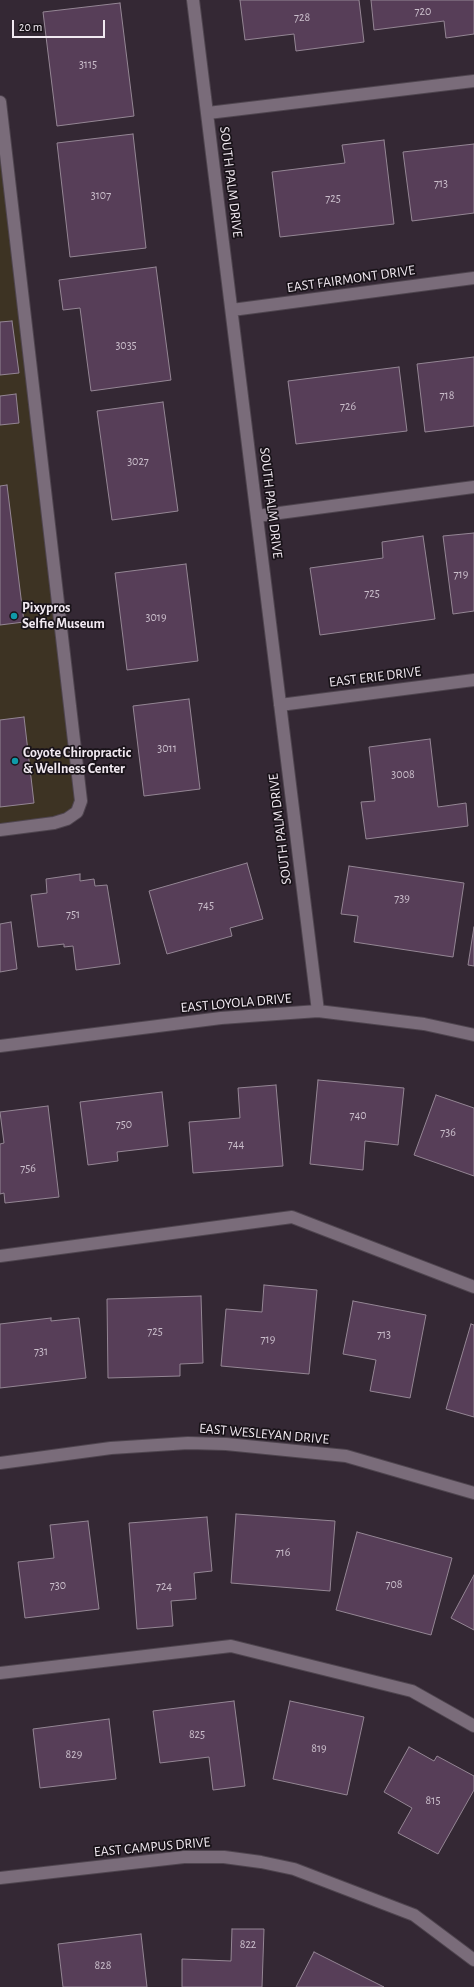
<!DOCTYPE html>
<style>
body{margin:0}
#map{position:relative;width:474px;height:1987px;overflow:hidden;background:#342834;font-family:"Alegreya Sans",sans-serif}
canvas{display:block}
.scale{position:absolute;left:12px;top:20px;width:93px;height:18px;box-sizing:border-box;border:2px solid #f1e9f1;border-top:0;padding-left:5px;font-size:12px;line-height:14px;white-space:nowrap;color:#f1e9f1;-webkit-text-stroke:3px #191319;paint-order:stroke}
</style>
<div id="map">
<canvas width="474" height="1987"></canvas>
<div class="scale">20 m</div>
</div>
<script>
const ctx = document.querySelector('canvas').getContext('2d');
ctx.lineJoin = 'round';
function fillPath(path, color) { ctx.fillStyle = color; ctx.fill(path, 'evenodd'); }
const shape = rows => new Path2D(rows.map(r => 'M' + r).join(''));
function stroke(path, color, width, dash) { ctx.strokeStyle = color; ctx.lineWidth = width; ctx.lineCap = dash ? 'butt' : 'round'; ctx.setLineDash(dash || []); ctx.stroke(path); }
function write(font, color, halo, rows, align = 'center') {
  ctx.font = font + ' "Alegreya Sans",sans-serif'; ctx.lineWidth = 3.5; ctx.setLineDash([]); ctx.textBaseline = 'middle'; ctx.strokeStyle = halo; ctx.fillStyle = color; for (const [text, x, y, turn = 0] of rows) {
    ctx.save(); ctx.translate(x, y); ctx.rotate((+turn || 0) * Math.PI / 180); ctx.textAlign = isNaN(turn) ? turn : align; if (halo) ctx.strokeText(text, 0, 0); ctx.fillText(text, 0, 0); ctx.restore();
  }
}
fillPath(shape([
 [0,100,77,812,0,830]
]), '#3d3323');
const building = shape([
 [240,0,359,0,364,42,296,51,294,34,245,40,240,0],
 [371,0,474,0,474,34,446,38,444,21,374,30,371,0],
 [120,3,134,116,57,126,43,12,120,3],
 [133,134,146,248,70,257,57,143,133,134],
 [384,140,394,224,280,237,272,172,345,163,342,145,384,140],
 [474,144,474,213,412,221,403,152,474,144],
 [156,267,171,380,91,391,80,308,63,310,59,280,156,267],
 [12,321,19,373,0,375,0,322,12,321],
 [474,357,474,426,425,432,417,364,474,357],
 [399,367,407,431,296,444,288,381,399,367],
 [16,394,19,423,0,425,0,396,16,394],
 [163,402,178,511,112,520,97,411,163,402],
 [7,485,24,622,0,625,0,486,7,485],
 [474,533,474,611,453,614,443,536,474,533],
 [423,536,435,619,320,635,310,568,383,558,382,542,423,536],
 [186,564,198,661,127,670,115,573,186,564],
 [189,699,200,789,144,796,133,706,189,699],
 [24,717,34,803,0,807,0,720,24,717],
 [430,739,438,807,466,803,468,826,366,839,361,802,375,801,369,747,430,739],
 [247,863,263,919,230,928,232,936,167,954,149,891,247,863],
 [349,866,464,883,453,957,354,942,358,916,341,914,349,866],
 [80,874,80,881,94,879,95,886,107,885,120,964,76,970,73,946,64,947,64,944,38,947,31,895,47,893,46,879,80,874],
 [11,922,17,969,0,972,0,924,11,922],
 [474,927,474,966,468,965,474,927],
 [318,1080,404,1088,398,1145,365,1141,363,1170,310,1164,318,1080],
 [276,1085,283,1166,193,1173,189,1122,240,1118,238,1088,276,1085],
 [162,1092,168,1146,117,1152,118,1161,88,1165,80,1102,162,1092],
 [436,1095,474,1108,474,1176,414,1155,436,1095],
 [48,1106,59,1197,5,1203,4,1193,0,1194,0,1144,4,1143,0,1112,48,1106],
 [264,1285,317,1290,309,1374,221,1366,226,1309,262,1312,264,1285],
 [201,1296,203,1363,180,1364,180,1376,108,1378,107,1299,201,1296],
 [353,1301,426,1315,410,1398,370,1391,376,1360,343,1354,353,1301],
 [51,1318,51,1321,79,1318,86,1378,0,1388,0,1324,51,1318],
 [471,1324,474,1325,474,1417,446,1409,471,1324],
 [236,1514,335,1521,330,1591,231,1583,236,1514],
 [207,1517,212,1571,194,1573,196,1599,171,1601,173,1626,137,1629,129,1523,207,1517],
 [88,1521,99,1609,25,1618,18,1562,54,1558,50,1525,88,1521],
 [357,1532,452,1558,431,1635,336,1610,357,1532],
 [474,1575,474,1630,451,1618,474,1575],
 [234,1701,245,1786,213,1790,209,1757,160,1763,153,1711,234,1701],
 [290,1701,364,1717,347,1795,273,1779,290,1701],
 [109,1719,116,1779,40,1788,33,1729,109,1719],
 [409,1747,434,1761,437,1756,474,1776,474,1790,438,1854,398,1833,412,1808,384,1792,409,1747],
 [232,1929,264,1929,262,1987,182,1987,182,1959,231,1961,232,1929],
 [141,1934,147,1987,63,1987,58,1944,141,1934],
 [314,1952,384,1987,296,1987,314,1952]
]);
fillPath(building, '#573e58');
stroke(building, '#948694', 1);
const minor = shape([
 [193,0,318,1011],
 [0,102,81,801,77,812,67,819,54,823,0,830],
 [208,113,474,81],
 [232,310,474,278],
 [257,516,474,487],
 [280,705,474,680],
 [0,1046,221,1018,318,1011,424,1024,474,1035],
 [0,1256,292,1217,474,1287],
 [0,1463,111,1448,188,1443,226,1444,346,1456,474,1493],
 [0,1673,231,1646,412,1691,474,1726],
 [0,1878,184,1857,224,1857,261,1862,294,1869,414,1915,474,1960]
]);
stroke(minor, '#4f454f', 14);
stroke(minor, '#7a6c7a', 12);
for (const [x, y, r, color] of [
 [14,616,4,"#0f9aa8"],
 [15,761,4,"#0f9aa8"]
]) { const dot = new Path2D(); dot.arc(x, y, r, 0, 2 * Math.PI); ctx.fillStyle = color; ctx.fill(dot); stroke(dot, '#191319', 1.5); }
write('12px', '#cabecb', null, [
 ["720",423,11],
 ["728",302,17],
 ["3115",88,64],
 ["713",441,183],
 ["3107",101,195],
 ["725",333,198],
 ["3035",126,345],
 ["718",447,395],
 ["726",348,406],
 ["3027",138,461],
 ["719",461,574],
 ["725",372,593],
 ["3019",156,617],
 ["3011",167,748],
 ["3008",403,774],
 ["739",402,898],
 ["745",206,905],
 ["751",73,914],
 ["740",358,1115],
 ["750",124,1124],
 ["736",448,1132],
 ["744",236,1144],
 ["756",28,1168],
 ["725",155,1331],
 ["713",384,1334],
 ["719",268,1339],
 ["731",41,1351],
 ["716",283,1552],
 ["708",394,1584],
 ["730",58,1585],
 ["724",164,1586],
 ["825",197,1734],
 ["819",319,1748],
 ["829",74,1754],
 ["815",433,1800],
 ["822",248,1944],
 ["828",103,1965]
]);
write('14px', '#f1e9f1', '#191319', [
 ["SOUTH PALM DRIVE",231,182,83],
 ["EAST FAIRMONT DRIVE",351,279,-8],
 ["SOUTH PALM DRIVE",271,503,83],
 ["EAST ERIE DRIVE",375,677,-7],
 ["SOUTH PALM DRIVE",280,829,-97],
 ["EAST LOYOLA DRIVE",236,1003,-5],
 ["EAST WESLEYAN DRIVE",264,1434,5],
 ["EAST CAMPUS DRIVE",152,1847,-5]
]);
write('bold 14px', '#f1e9f1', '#191319', [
 ["Pixypros",22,608],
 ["Selfie Museum",22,624],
 ["Coyote Chiropractic",23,753],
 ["& Wellness Center",23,769]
], 'left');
</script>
